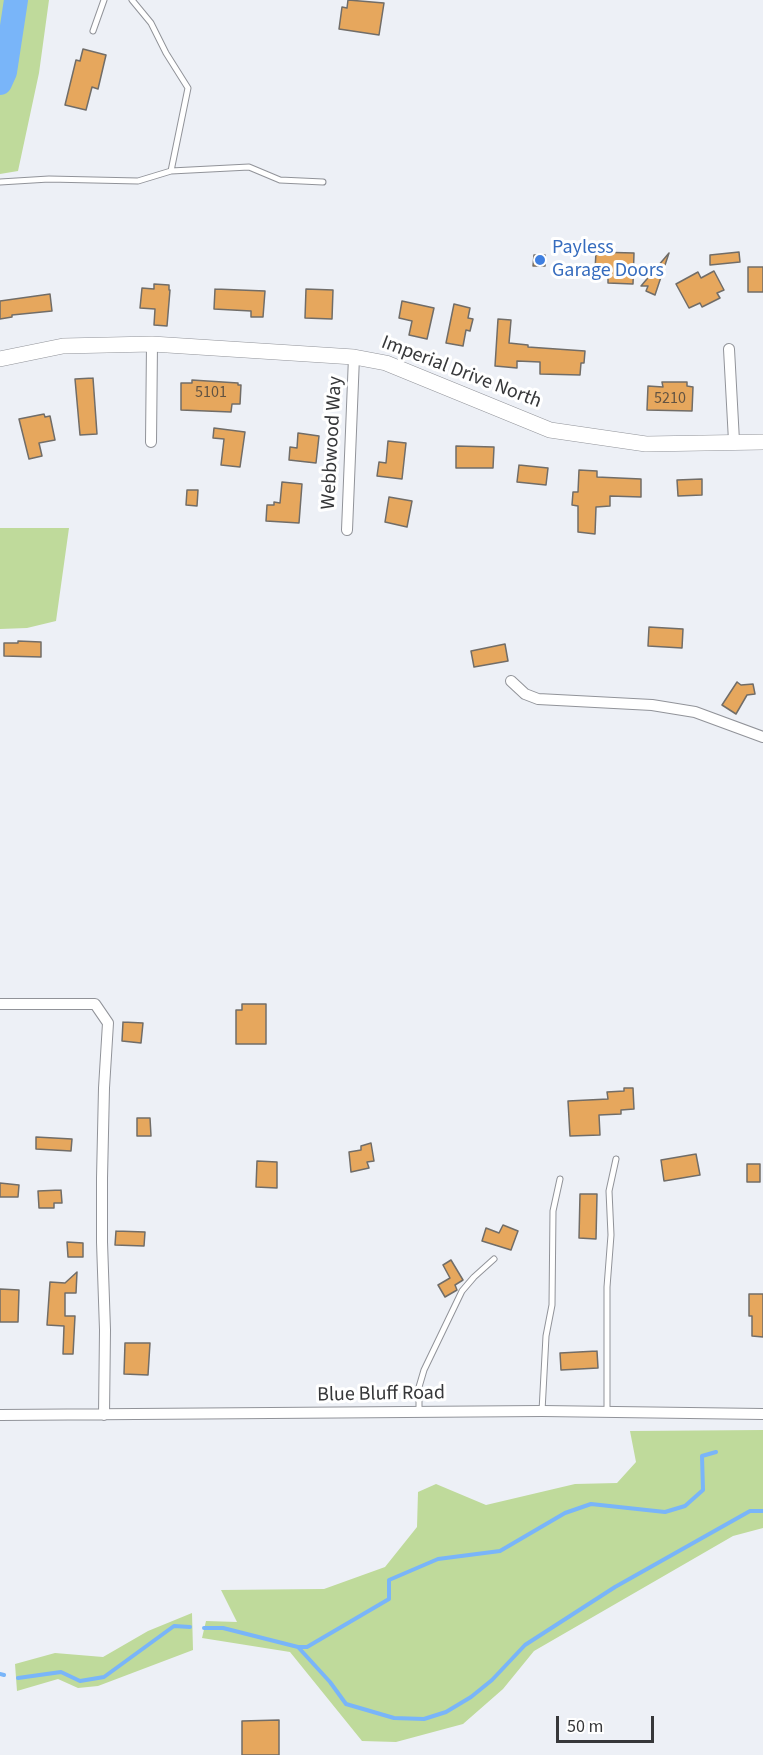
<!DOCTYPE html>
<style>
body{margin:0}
#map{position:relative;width:763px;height:1755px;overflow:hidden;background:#edf0f6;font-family:"Source Sans 3",sans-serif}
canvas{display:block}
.scale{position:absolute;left:556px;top:1716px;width:98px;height:27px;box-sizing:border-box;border:3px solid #363739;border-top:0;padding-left:8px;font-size:18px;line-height:21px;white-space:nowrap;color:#363739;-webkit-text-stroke:4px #fff;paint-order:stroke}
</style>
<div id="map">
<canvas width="763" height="1755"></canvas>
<div class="scale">50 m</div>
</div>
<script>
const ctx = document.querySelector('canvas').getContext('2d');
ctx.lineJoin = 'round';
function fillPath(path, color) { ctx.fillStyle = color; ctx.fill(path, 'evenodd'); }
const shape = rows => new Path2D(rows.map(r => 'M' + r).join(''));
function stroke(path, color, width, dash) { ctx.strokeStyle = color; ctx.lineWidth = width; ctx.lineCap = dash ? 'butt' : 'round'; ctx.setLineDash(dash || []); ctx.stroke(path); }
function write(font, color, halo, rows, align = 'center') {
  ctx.font = font + ' "Source Sans 3",sans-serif'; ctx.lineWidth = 6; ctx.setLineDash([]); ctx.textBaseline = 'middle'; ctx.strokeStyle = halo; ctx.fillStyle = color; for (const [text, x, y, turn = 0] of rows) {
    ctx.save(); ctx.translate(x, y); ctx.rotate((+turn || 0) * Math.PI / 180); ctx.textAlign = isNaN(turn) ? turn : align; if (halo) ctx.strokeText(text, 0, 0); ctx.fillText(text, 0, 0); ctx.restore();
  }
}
fillPath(shape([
 [0,0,49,0,39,73,18,171,0,174],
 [0,528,69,528,56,621,27,628,0,629],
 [763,1430,763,1528,733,1536,534,1651,503,1689,463,1724,396,1742,362,1741,290,1652,202,1638,206,1621,237,1622,221,1590,324,1589,385,1567,417,1527,418,1492,436,1484,486,1505,575,1484,617,1483,636,1462,630,1431],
 [192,1613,193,1650,98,1686,78,1688,58,1679,17,1691,15,1664,55,1653,103,1657,148,1631]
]), '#bfda9b');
stroke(shape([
 [204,1628,223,1628,298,1647,330,1682,346,1704,394,1718,424,1719,446,1712,471,1697,492,1680,525,1645,615,1587,750,1511,763,1511],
 [299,1647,307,1647,389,1599,389,1580,438,1559,500,1551,565,1513,591,1504,665,1512,685,1506,703,1490,702,1456,716,1452],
 [0,1674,4,1675],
 [18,1678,61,1672,80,1681,104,1677,174,1626,190,1627]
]), '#79b5f9', 4);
stroke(shape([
 [0,83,5,72,16,0]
]), '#79b5f9', 24);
const building = shape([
 [348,0,384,3,379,35,339,29,342,7,347,8,348,0],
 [83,49,106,55,98,89,92,87,86,110,65,105,76,60,80,61,83,49],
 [596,252,634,253,633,284,608,283,608,270,595,270,596,252],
 [739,252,740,262,710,265,710,255,739,252],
 [669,253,655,295,646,291,648,286,641,286,669,253],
 [534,255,545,255,545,266,533,266,534,255],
 [748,267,763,267,763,292,748,292,748,267],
 [714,271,724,290,717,293,720,298,702,307,700,303,689,308,676,284,698,272,701,278,714,271],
 [154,284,169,285,169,290,170,290,167,326,154,325,155,309,140,308,142,288,154,289,154,284],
 [215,289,265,291,263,317,251,317,251,311,214,309,215,289],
 [306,289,333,290,332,319,305,318,306,289],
 [50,294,52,311,12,315,12,317,0,319,0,301,50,294],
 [402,301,434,308,427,339,409,335,412,321,399,318,402,301],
 [454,304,470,308,468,318,473,319,470,331,466,330,463,346,446,343,454,304],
 [498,319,511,320,509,343,528,345,528,347,585,351,584,363,581,363,580,375,540,374,540,362,517,361,517,368,495,366,498,319],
 [93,378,97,434,80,435,75,379,93,378],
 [192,380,238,383,238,385,241,385,240,404,232,404,231,412,181,410,181,383,192,383,192,380],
 [662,382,687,382,687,386,693,387,692,411,647,410,648,386,663,387,662,382],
 [44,414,45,417,50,416,55,440,39,443,42,456,29,459,19,419,44,414],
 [214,428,245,432,240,467,221,465,224,439,213,438,214,428],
 [298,433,319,436,316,463,289,460,290,447,297,448,298,433],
 [388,441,406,443,402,479,377,476,379,462,386,463,388,441],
 [456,446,494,447,493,468,456,468,456,446],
 [519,465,548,468,546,485,517,482,519,465],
 [579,470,597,471,597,477,641,479,641,497,610,496,610,506,596,507,595,534,578,532,578,506,572,505,573,492,578,492,579,470],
 [702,479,702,495,678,496,677,480,702,479],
 [282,482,302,484,299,523,266,521,267,505,274,505,274,502,280,503,282,482],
 [187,490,198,490,197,506,186,505,187,490],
 [389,497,412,501,407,527,385,522,389,497],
 [649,627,683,629,682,648,648,646,649,627],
 [18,641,41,642,41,657,4,656,4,643,18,643,18,641],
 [505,644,508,661,474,667,471,651,505,644],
 [737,682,741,685,753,684,755,694,747,695,736,714,722,705,737,682],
 [242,1004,266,1004,266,1044,236,1044,236,1010,242,1010,242,1004],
 [123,1022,143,1023,141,1043,122,1041,123,1022],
 [624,1088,633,1088,634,1109,621,1110,621,1114,599,1115,600,1135,570,1136,568,1101,608,1099,607,1092,624,1091,624,1088],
 [137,1118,150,1118,151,1136,137,1136,137,1118],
 [36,1137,72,1139,71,1151,36,1149,36,1137],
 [371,1143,374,1161,367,1162,369,1168,351,1172,349,1152,361,1150,361,1146,371,1143],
 [696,1154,700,1175,664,1181,661,1160,696,1154],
 [257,1161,277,1162,277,1188,256,1187,257,1161],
 [747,1164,760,1164,760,1182,747,1182,747,1164],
 [0,1183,19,1185,18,1197,0,1197,0,1183],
 [61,1190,62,1203,54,1203,54,1208,39,1208,38,1191,61,1190],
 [580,1194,597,1194,596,1239,579,1238,580,1194],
 [503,1225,518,1231,511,1250,482,1241,486,1228,499,1233,503,1225],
 [116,1231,145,1232,144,1246,115,1245,116,1231],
 [67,1242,83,1243,83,1257,68,1257,67,1242],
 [451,1260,463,1280,455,1285,457,1290,445,1297,438,1285,450,1278,443,1265,451,1260],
 [77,1272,76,1293,65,1293,65,1316,75,1316,73,1354,63,1354,64,1326,47,1325,50,1282,65,1283,77,1272],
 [0,1289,19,1290,18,1322,0,1322,0,1289],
 [749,1294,763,1294,763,1337,752,1336,752,1316,749,1316,749,1294],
 [125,1343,150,1343,148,1375,124,1374,125,1343],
 [597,1351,598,1368,561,1370,560,1353,597,1351],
 [279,1720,279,1755,242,1755,242,1721,279,1720]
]);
fillPath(building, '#e6a75d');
stroke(building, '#716d68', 1.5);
const lane = shape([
 [132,0,151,23,166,53,188,88,171,171],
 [93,31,104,0],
 [0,182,49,179,138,181,171,171,249,167,280,180,323,182],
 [542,1411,546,1336,552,1305,553,1211,560,1179],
 [607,1411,607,1287,611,1235,609,1191,616,1159],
 [419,1412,419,1387,424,1370,462,1291,474,1277,494,1259]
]);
const street = shape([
 [729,349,734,441],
 [151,442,152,344],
 [347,530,354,357],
 [511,681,525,694,538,699,652,705,695,712,763,737],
 [0,1004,95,1004,108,1023,104,1088,102,1178,102,1242,105,1330,104,1415],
 [0,1415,542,1411,763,1414]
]);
const secondary = shape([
 [0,359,63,346,152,344,354,357,386,363,550,430,646,444,763,442]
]);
stroke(lane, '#919399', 7);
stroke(street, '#919399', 12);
stroke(secondary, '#919399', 16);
stroke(lane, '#fff', 5);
stroke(street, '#fff', 10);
stroke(secondary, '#fff', 15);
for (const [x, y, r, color] of [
 [540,260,6,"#3f7fe0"]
]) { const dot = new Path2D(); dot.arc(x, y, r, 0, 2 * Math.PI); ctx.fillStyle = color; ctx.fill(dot); stroke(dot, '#fff', 2); }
write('16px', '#625342', null, [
 ["5101",211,393],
 ["5210",670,399]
]);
write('20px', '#366cbe', '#fff', [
 ["Payless",552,249],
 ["Garage Doors",552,272]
], 'left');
write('20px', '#363739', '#fff', [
 ["Imperial Drive North",461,373,21],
 ["Webbwood Way",333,443,-87],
 ["Blue Bluff Road",381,1395,-1]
]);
</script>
